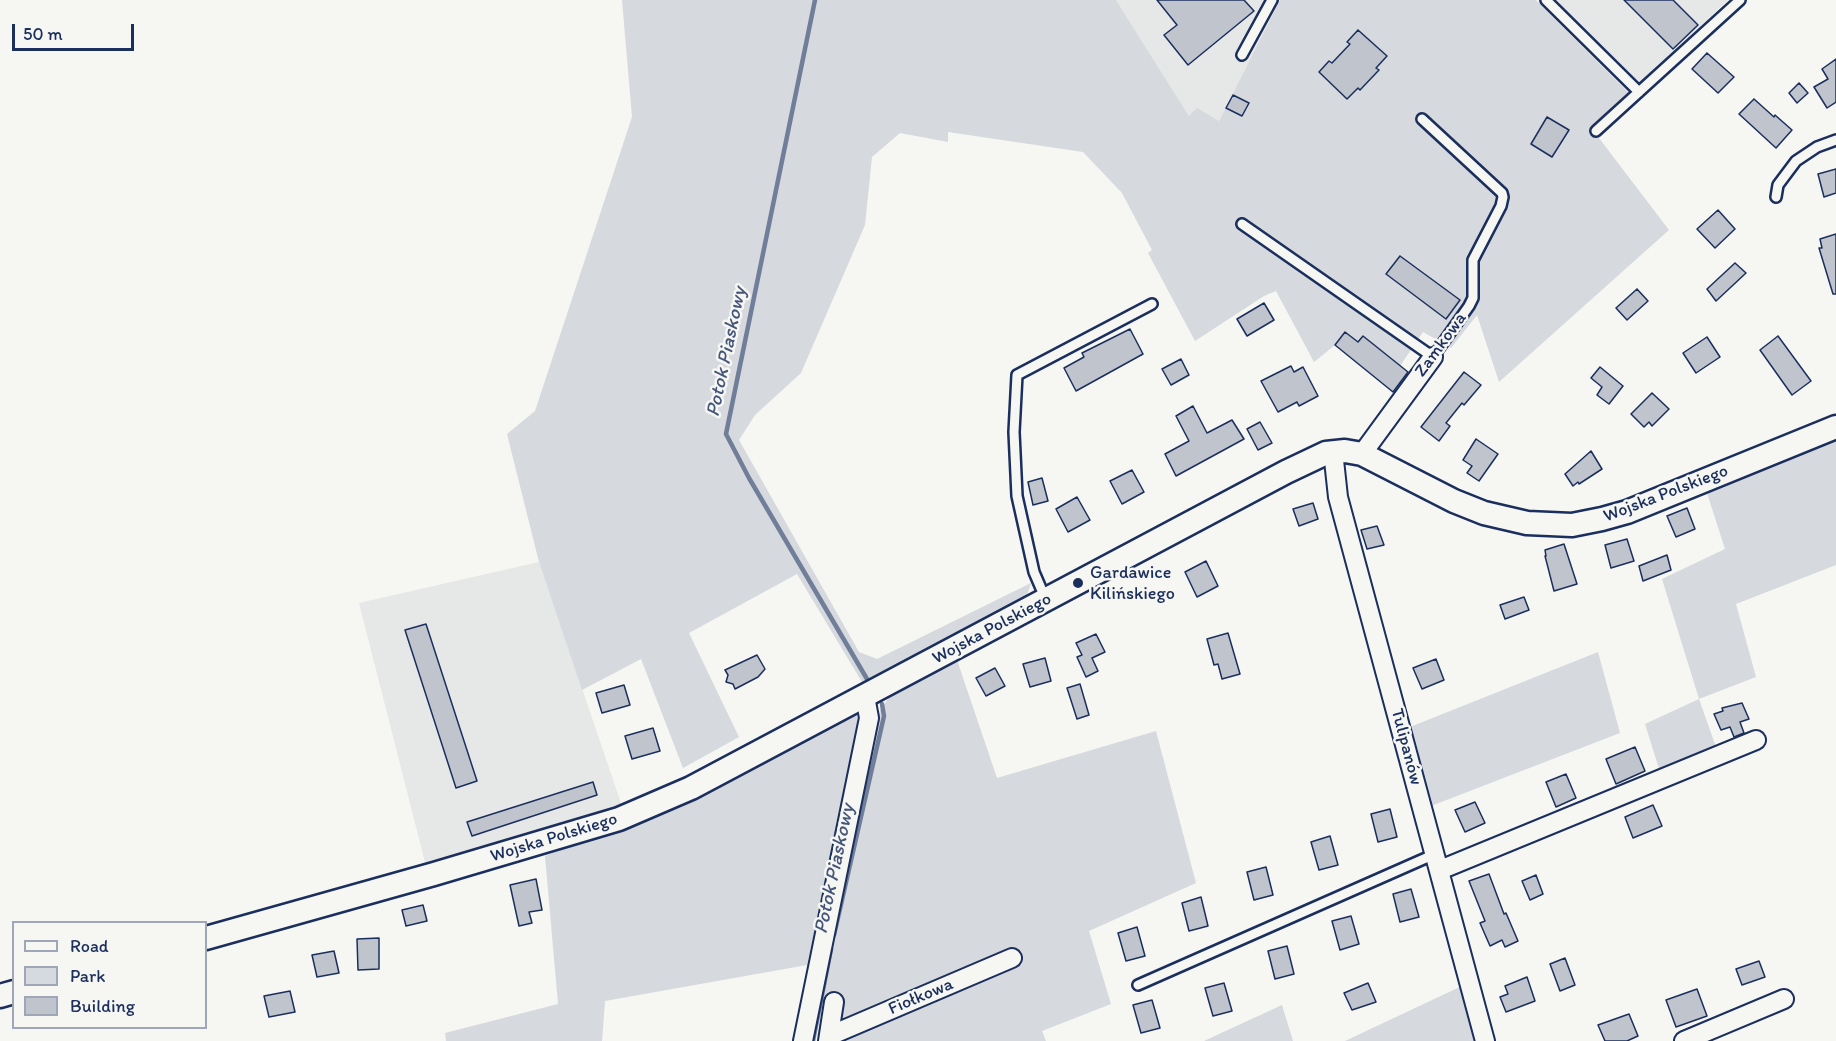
<!DOCTYPE html>
<meta charset="utf-8">
<style>
body{margin:0}
#map{position:relative;width:1836px;height:1041px;overflow:hidden;background:#f6f6f2;font-family:Itim,sans-serif}
canvas{display:block}
.legend{position:absolute;left:12px;top:921px;width:195px;height:108px;box-sizing:border-box;background:#f6f6f2;border:2px solid #9ea6b7;margin:0;padding:8px 10px;list-style:none;font-size:18px;color:#1b2f5e}
.legend li{display:flex;align-items:center;gap:12px;height:30px}
.legend b{width:30px;border:2px solid #9ea6b7}
.scale{position:absolute;left:12px;top:24px;width:122px;height:27px;box-sizing:border-box;border:3px solid #1b2f5e;border-top:0;padding-left:8px;font-size:18px;line-height:21px;white-space:nowrap;color:#1b2f5e;-webkit-text-stroke:4px #f6f6f2;paint-order:stroke}
</style>
<div id="map">
<canvas width="1836" height="1041"></canvas>
<ul class="legend">
<li><b style="height:8px;background:#f6f6f2"></b>Road</li>
<li><b style="height:16px;background:#d6d9dd"></b>Park</li>
<li><b style="height:16px;background:#c0c4cd"></b>Building</li>
</ul>
<div class="scale">50 m</div>
</div>
<script>
const ctx = document.querySelector('canvas').getContext('2d');
ctx.lineJoin = 'round';
function fillPath(path, color) { ctx.fillStyle = color; ctx.fill(path, 'evenodd'); }
const shape = rows => new Path2D(rows.map(r => 'M' + r).join(''));
function stroke(path, color, width, dash) { ctx.strokeStyle = color; ctx.lineWidth = width; ctx.lineCap = dash ? 'butt' : 'round'; ctx.setLineDash(dash || []); ctx.stroke(path); }
function write(font, color, halo, rows, align = 'center') {
  ctx.font = font + ' Itim,sans-serif'; ctx.lineWidth = 5; ctx.setLineDash([]); ctx.textBaseline = 'middle'; ctx.strokeStyle = halo; ctx.fillStyle = color; for (const [text, x, y, turn = 0] of rows) {
    ctx.save(); ctx.translate(x, y); ctx.rotate((+turn || 0) * Math.PI / 180); ctx.textAlign = isNaN(turn) ? turn : align; if (halo) ctx.strokeText(text, 0, 0); ctx.fillText(text, 0, 0); ctx.restore();
  }
}
fillPath(shape([
 [1116,0,1280,0,1219,121,1197,109,1189,116],
 [1554,0,1728,0,1637,85],
 [539,562,622,806,428,874,359,603]
]), '#e6e7e7');
fillPath(shape([
 [622,0,1116,0,1189,116,1197,108,1219,121,1280,0,1536,0,1638,102,1599,138,1669,230,1499,382,1477,315,1451,348,1423,332,1400,366,1411,375,1396,394,1335,345,1314,362,1276,291,1264,296,1195,341,1148,253,1152,250,1122,193,1083,152,948,132,948,142,900,133,872,157,865,225,801,373,755,415,739,440,859,652,877,659,1031,583,1026,598,865,687,797,574,689,633,739,737,683,768,641,659,582,690,539,562,507,434,535,411,632,117],
 [1836,436,1836,565,1736,604,1756,677,1699,699,1717,750,1660,772,1645,724,1699,699,1662,579,1725,549,1706,490],
 [1598,652,1620,733,1431,806,1410,727],
 [956,657,997,778,1156,731,1196,883,1089,931,1111,1004,1042,1031,1046,1041,838,1041,841,1022,837,1016,840,998,818,996,832,921,880,710,893,692],
 [850,714,857,716,858,733,807,965,605,1001,602,1041,446,1041,445,1033,558,1004,545,856,671,808],
 [1464,985,1479,1041,1345,1041],
 [1282,1005,1293,1041,1204,1041]
]), '#d6d9dd');
stroke(shape([
 [815,0,726,434,749,478,867,679],
 [834,935,884,716,882,704],
 [813,1041,831,949]
]), '#717e99', 4.5);
const building = shape([
 [1157,0,1244,0,1254,11,1188,65,1164,35,1177,25,1157,0],
 [1624,0,1673,0,1698,25,1673,49,1624,0],
 [1358,30,1387,56,1376,68,1379,70,1360,90,1358,88,1347,99,1319,72,1329,61,1332,63,1350,44,1347,42,1358,30],
 [1707,53,1734,77,1718,93,1692,69,1707,53],
 [1836,59,1836,102,1827,108,1814,87,1828,79,1822,69,1836,59],
 [1799,83,1808,93,1797,103,1789,93,1799,83],
 [1233,95,1249,103,1242,116,1226,108,1233,95],
 [1754,99,1774,117,1775,115,1792,130,1776,148,1739,114,1754,99],
 [1547,117,1569,130,1552,157,1531,144,1547,117],
 [1836,169,1836,193,1824,197,1818,174,1836,169],
 [1718,210,1735,229,1715,248,1697,229,1718,210],
 [1836,234,1836,294,1833,294,1819,248,1822,248,1820,239,1836,234],
 [1400,256,1460,300,1446,319,1386,274,1400,256],
 [1735,263,1746,273,1716,301,1707,289,1735,263],
 [1637,289,1648,301,1627,320,1616,308,1637,289],
 [1264,303,1274,320,1247,336,1237,319,1264,303],
 [1130,329,1143,354,1076,391,1064,368,1084,357,1082,353,1130,329],
 [1345,332,1358,342,1363,336,1408,372,1393,392,1335,345,1345,332],
 [1778,336,1811,381,1792,395,1760,350,1778,336],
 [1707,337,1720,357,1696,373,1683,353,1707,337],
 [1181,359,1189,375,1171,385,1162,369,1181,359],
 [1291,366,1294,372,1303,367,1318,396,1299,406,1297,402,1278,412,1261,381,1291,366],
 [1600,367,1623,386,1609,404,1597,395,1602,387,1591,378,1600,367],
 [1464,372,1481,385,1464,405,1462,403,1446,423,1450,426,1439,441,1421,427,1464,372],
 [1652,393,1669,409,1652,426,1649,422,1644,427,1631,414,1652,393],
 [1193,406,1207,433,1232,420,1244,439,1176,476,1165,454,1189,441,1176,416,1193,406],
 [1260,422,1272,443,1258,450,1247,429,1260,422],
 [1476,439,1498,454,1479,481,1467,473,1472,466,1463,460,1476,439],
 [1591,451,1602,469,1579,484,1578,482,1573,486,1565,474,1591,451],
 [1132,470,1144,492,1122,504,1110,481,1132,470],
 [1042,478,1048,501,1033,505,1028,482,1042,478],
 [1077,497,1090,520,1068,532,1056,509,1077,497],
 [1313,503,1318,519,1299,526,1293,509,1313,503],
 [1687,508,1695,529,1676,537,1667,516,1687,508],
 [1377,526,1384,545,1367,549,1361,530,1377,526],
 [1627,539,1634,561,1611,568,1605,545,1627,539],
 [1564,544,1577,584,1554,591,1545,556,1546,556,1545,550,1564,544],
 [1667,555,1671,570,1643,581,1639,566,1667,555],
 [1206,561,1218,586,1197,597,1185,572,1206,561],
 [1524,597,1529,610,1505,619,1500,605,1524,597],
 [426,624,477,781,456,788,405,630,426,624],
 [1228,633,1240,674,1222,679,1218,664,1214,665,1207,639,1228,633],
 [1096,634,1105,652,1092,658,1098,671,1086,677,1077,657,1082,655,1076,643,1096,634],
 [757,655,765,669,758,677,735,689,733,684,726,682,728,675,725,670,757,655],
 [1045,658,1051,681,1030,687,1023,664,1045,658],
 [1436,659,1444,680,1422,689,1413,668,1436,659],
 [995,668,1005,686,986,696,976,678,995,668],
 [1080,684,1089,715,1077,719,1067,688,1080,684],
 [624,685,630,705,602,713,596,693,624,685],
 [1742,703,1749,719,1740,722,1744,733,1734,737,1730,727,1721,730,1714,714,1723,711,1722,708,1742,703],
 [653,728,660,751,632,759,625,736,653,728],
 [1635,747,1645,771,1616,784,1606,759,1635,747],
 [1566,774,1576,798,1556,807,1546,782,1566,774],
 [593,782,597,795,472,836,467,822,593,782],
 [1475,802,1485,823,1465,832,1455,810,1475,802],
 [1653,805,1662,826,1633,838,1625,817,1653,805],
 [1390,809,1397,837,1378,842,1371,814,1390,809],
 [1330,836,1338,865,1319,870,1311,842,1330,836],
 [1266,867,1273,895,1254,900,1247,872,1266,867],
 [1489,874,1504,914,1506,913,1518,941,1505,947,1502,940,1490,946,1480,923,1485,921,1469,881,1489,874],
 [1536,875,1543,894,1530,900,1522,881,1536,875],
 [536,879,542,910,529,912,532,923,519,926,510,885,536,879],
 [1411,889,1419,917,1400,922,1393,894,1411,889],
 [1201,897,1208,926,1189,931,1182,903,1201,897],
 [423,905,427,921,406,926,402,910,423,905],
 [1351,916,1359,944,1340,950,1332,921,1351,916],
 [1137,927,1145,956,1126,961,1118,933,1137,927],
 [379,938,379,969,358,970,357,939,379,938],
 [1287,946,1294,974,1275,979,1268,951,1287,946],
 [334,951,339,973,317,977,312,955,334,951],
 [1565,958,1575,985,1560,991,1550,964,1565,958],
 [1759,961,1765,977,1742,985,1736,969,1759,961],
 [1527,977,1535,1001,1506,1012,1500,997,1508,994,1505,986,1527,977],
 [1224,983,1232,1011,1213,1016,1205,988,1224,983],
 [1368,983,1376,1002,1352,1010,1344,993,1368,983],
 [1697,989,1707,1016,1676,1027,1666,1000,1697,989],
 [290,991,295,1012,269,1017,264,996,290,991],
 [1152,1000,1160,1028,1141,1033,1133,1005,1152,1000],
 [1629,1014,1638,1036,1627,1041,1605,1041,1598,1025,1629,1014]
]);
fillPath(building, '#c0c4cd');
stroke(building, '#1b2f5e', 1.5);
const service = shape([
 [1546,0,1639,92],
 [1242,55,1272,0],
 [1596,131,1740,0],
 [1776,197,1778,185,1796,161,1817,147,1836,140],
 [1242,224,1433,357,1469,306,1473,298,1473,260,1501,206,1503,197,1502,193,1422,119],
 [1046,600,1034,572,1017,496,1014,432,1017,375,1152,304],
 [1138,985,1435,854]
]);
const minor = shape([
 [1333,451,1338,497,1485,1041],
 [1362,454,1433,357],
 [1440,870,1756,740],
 [829,1036,1012,958],
 [803,1041,869,718,865,696],
 [828,1041,834,1002],
 [1684,1041,1784,999]
]);
const tertiary = shape([
 [206,938,434,874,619,819,691,788,1286,472,1326,453,1345,451,1362,454,1454,501,1484,513,1527,523,1572,525,1602,519,1627,512,1836,427],
 [0,996,14,992]
]);
stroke(service, '#1b2f5e', 14);
stroke(minor, '#1b2f5e', 22);
stroke(tertiary, '#1b2f5e', 27);
stroke(service, '#f6f6f2', 9);
stroke(minor, '#f6f6f2', 18);
stroke(tertiary, '#f6f6f2', 22);
for (const [x, y, r, color] of [
 [1078,583,6,"#1b2f5e"]
]) { const dot = new Path2D(); dot.arc(x, y, r, 0, 2 * Math.PI); ctx.fillStyle = color; ctx.fill(dot); stroke(dot, '#f6f6f2', 2); }
write('18px', '#1b2f5e', '#f6f6f2', [
 ["Zamkowa",1441,345,-54],
 ["Wojska Polskiego",1666,494,-21],
 ["Wojska Polskiego",992,629,-28],
 ["Tulipanów",1406,747,75],
 ["Wojska Polskiego",554,838,-17],
 ["Fiołkowa",921,997,-23]
]);
write('18px', '#1b2f5e', '#f6f6f2', [
 ["Gardawice",1090,573],
 ["Kilińskiego",1090,594]
], 'left');
write('italic 20px', '#46567b', '#f6f6f2', [
 ["Potok Piaskowy",727,352,-78],
 ["Potok Piaskowy",835,869,-78]
]);
</script>
